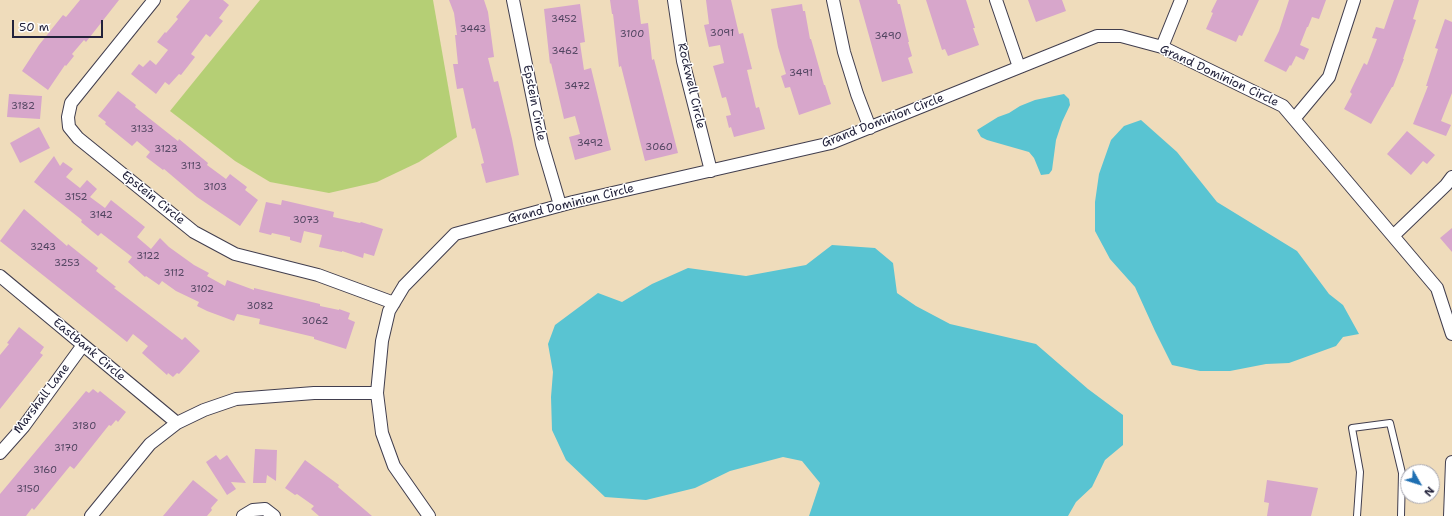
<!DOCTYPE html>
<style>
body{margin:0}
#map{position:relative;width:1452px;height:516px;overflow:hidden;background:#efdcbb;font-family:"Shantell Sans",sans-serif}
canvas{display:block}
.north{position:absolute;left:1400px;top:464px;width:40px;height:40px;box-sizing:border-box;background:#fff;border:1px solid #a7a7b1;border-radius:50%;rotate:129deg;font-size:11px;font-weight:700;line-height:16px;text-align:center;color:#22223b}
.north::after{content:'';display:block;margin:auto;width:14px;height:18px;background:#1f6fb2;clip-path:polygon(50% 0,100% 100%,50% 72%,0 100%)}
.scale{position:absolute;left:12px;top:20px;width:91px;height:18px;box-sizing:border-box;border:2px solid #22223b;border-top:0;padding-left:5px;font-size:12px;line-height:14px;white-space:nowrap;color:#22223b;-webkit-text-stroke:3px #fff;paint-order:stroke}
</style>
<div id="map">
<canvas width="1452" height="516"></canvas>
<div class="north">N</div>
<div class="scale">50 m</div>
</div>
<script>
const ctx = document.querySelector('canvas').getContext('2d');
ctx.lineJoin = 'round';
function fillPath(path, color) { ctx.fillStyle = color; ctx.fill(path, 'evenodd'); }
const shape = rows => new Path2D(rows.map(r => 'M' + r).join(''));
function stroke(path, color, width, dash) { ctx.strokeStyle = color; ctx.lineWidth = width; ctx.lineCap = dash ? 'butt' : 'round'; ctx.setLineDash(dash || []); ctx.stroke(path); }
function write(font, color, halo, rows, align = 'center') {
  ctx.font = font + ' "Shantell Sans",sans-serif'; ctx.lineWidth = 3; ctx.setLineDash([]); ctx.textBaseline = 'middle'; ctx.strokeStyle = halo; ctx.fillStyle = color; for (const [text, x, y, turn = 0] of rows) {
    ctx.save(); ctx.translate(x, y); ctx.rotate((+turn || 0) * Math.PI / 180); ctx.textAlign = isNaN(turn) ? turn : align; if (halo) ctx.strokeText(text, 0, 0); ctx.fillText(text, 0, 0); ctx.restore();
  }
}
fillPath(shape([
 [260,0,433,0,457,137,419,162,377,182,329,193,270,182,235,161,170,111]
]), '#b5cf75');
fillPath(shape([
 [1064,94,1069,99,1070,105,1062,122,1056,140,1052,170,1049,174,1041,175,1034,158,1029,152,987,140,981,137,977,130,998,117,1009,113,1020,106,1035,100],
 [1141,120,1177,152,1217,202,1297,251,1329,294,1343,305,1359,334,1343,337,1336,346,1289,363,1266,364,1230,371,1200,371,1172,365,1155,331,1135,287,1110,259,1095,231,1095,202,1099,174,1111,140,1124,126],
 [832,245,875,248,893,263,897,293,916,306,950,324,1036,344,1088,389,1123,415,1123,445,1105,460,1092,487,1076,502,1068,516,809,516,820,483,802,461,783,457,730,471,695,488,646,500,605,497,566,460,552,430,551,397,553,372,548,344,555,325,598,293,622,302,652,284,688,268,746,276,806,265]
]), '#59c4d2');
fillPath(shape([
 [80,0,119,0,86,42,84,40,72,54,74,56,66,66,65,65,48,90,22,71,39,45,63,15,66,17],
 [190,0,223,0,229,5,219,18,223,21,210,37,206,34,191,54,195,57,181,75,179,74,169,85,165,82,156,94,131,74,139,64,143,67,150,60,156,65,168,50,157,42,165,32,166,33,178,19,176,17],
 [449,0,484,0,488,12,494,57,488,58,494,82,498,81,512,139,519,175,486,183,481,164,484,163,475,128,472,129,463,88,457,89,453,64,458,64,455,35,457,35,454,13],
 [610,0,638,0,641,24,648,23,652,60,654,59,678,153,645,161,621,66,619,67,613,14,612,14],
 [706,0,731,0,739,34,743,33,752,69,747,70,756,108,759,107,765,129,734,137,731,127,729,128,726,116,731,115,726,97,722,98,713,66,724,63,720,45,709,47,704,25,709,24],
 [859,0,897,0,898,4,900,4,909,42,908,42,912,56,908,58,913,73,882,82],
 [926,0,966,0,975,28,973,28,979,45,948,56,945,49,942,50],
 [1028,0,1062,0,1066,11,1036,22],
 [1217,0,1259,0,1242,36,1239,35,1236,42,1206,29,1213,13,1211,12],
 [1289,0,1326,0,1319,19,1312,17,1308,27,1307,27,1300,45,1309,49,1304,60,1296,56,1291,66,1290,65,1286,72,1264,61,1279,31],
 [1394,0,1419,0,1413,19,1416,20,1403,59,1404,59,1393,87,1392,87,1371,124,1344,109,1352,94,1350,92,1364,63,1367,65,1377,39,1372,38,1376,27,1384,29],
 [580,4,585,42,580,43,584,70,591,68,611,150,575,160,569,137,580,134,575,116,564,119,551,63,550,64,544,9],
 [802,4,803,11,805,11,810,39,811,39,824,85,825,85,831,104,799,115,790,87,785,88,781,76,786,74,778,47,771,9],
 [1445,19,1452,22,1452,93,1441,121,1451,125,1446,136,1413,124,1428,86,1426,86,1438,49,1435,48],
 [118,91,136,105,135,107,178,141,179,139,208,163,207,165,226,179,230,174,247,187,245,190,258,200,240,226,197,197,164,169,163,170,146,157,150,152,137,141,132,146,105,124,106,122,98,116],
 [9,94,42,96,40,119,7,117],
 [39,127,50,148,20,163,10,143],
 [1407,131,1435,155,1427,164,1423,161,1411,175,1387,154],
 [54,156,60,166,63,162,73,169,66,177,80,188,87,180,97,189,90,197,105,208,111,200,145,227,137,237,151,249,160,238,169,247,194,265,209,273,207,276,225,286,227,280,254,290,254,288,320,304,320,306,339,310,339,309,350,313,348,319,355,322,346,349,314,339,314,337,259,324,260,319,237,314,234,321,207,311,197,306,199,302,176,291,162,281,159,285,146,276,145,277,128,262,132,257,101,233,98,236,81,222,82,220,34,182],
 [282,200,334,212,333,217,360,223,361,222,383,229,374,256,364,253,363,258,342,251,342,252,319,247,322,235,304,231,301,243,290,240,290,237,272,233,271,235,259,232,266,202,281,205],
 [24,209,67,246,68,244,98,268,96,271,116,287,114,288,182,340,185,337,200,351,179,374,177,373,173,377,168,373,167,375,142,353,148,346,133,334,127,342,0,241],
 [1452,228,1452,252,1440,238],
 [19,327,44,347,40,353,43,355,0,409,0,355,9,344,7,343],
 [93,389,98,393,100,391,126,412,118,422,116,420,111,426,109,425,74,469,70,466,34,510,32,508,26,516,0,516,0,494,86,391,89,393],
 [255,449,277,450,276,481,267,475,266,483,253,483],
 [216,455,220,460,227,455,246,483,231,482,236,489,227,495,206,462],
 [305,460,339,485,338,487,372,516,319,516,311,509,314,506,297,494,295,495,285,488],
 [193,480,218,500,211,508,212,510,207,516,163,516],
 [1267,480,1318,488,1311,516,1267,516,1269,503,1264,502]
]), '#d7a6cb');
const service = shape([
 [1357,516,1360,472,1352,428,1390,423,1402,473,1401,516]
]);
const minor = shape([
 [154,0,71,103,68,117,69,127,78,138,194,232,235,254,318,275,394,303],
 [513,0,542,144,560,205],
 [674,0,683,61,711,171],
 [833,0,844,52,857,94,870,128],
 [996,0,1019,67],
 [1162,47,1181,0],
 [1294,119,1329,77,1354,0],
 [1393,236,1446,185,1452,177],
 [0,276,177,423],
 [0,453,24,426,83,345],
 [91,516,150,444,177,423,204,410,236,399,314,393,377,393],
 [243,516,253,510,265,509,274,516],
 [429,516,394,466,382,433,377,393,382,341,389,311,404,286,455,234,573,202,831,143,1097,36,1121,36,1162,47,1283,106,1437,288,1452,334],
 [1450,516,1452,462]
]);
stroke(service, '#413e4e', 8);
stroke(minor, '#413e4e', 14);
stroke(service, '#fff', 6);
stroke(minor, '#fff', 12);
write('10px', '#4f435f', null, [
 ["3452",564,19],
 ["3443",473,29],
 ["3091",722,33],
 ["3100",632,34],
 ["3490",888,36],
 ["3462",565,51],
 ["3491",801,73],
 ["3472",577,86],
 ["3182",23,106],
 ["3133",142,129],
 ["3492",590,143],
 ["3060",659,147],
 ["3123",166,149],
 ["3113",191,166],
 ["3103",215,187],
 ["3152",76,197],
 ["3142",101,215],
 ["3073",306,220],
 ["3243",43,247],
 ["3122",148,256],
 ["3253",67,263],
 ["3112",174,273],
 ["3102",202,289],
 ["3082",260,306],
 ["3062",315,321],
 ["3180",84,426],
 ["3170",66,448],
 ["3160",45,470],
 ["3150",28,489]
]);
write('12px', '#22223b', '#fff', [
 ["Grand Dominion Circle",1219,76,25],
 ["Rockwell Circle",691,86,77],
 ["Epstein Circle",534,103,79],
 ["Grand Dominion Circle",883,121,-21],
 ["Epstein Circle",153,198,39],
 ["Grand Dominion Circle",571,204,-14],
 ["Eastbank Circle",89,350,40],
 ["Marshall Lane",42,399,-53]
]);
</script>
